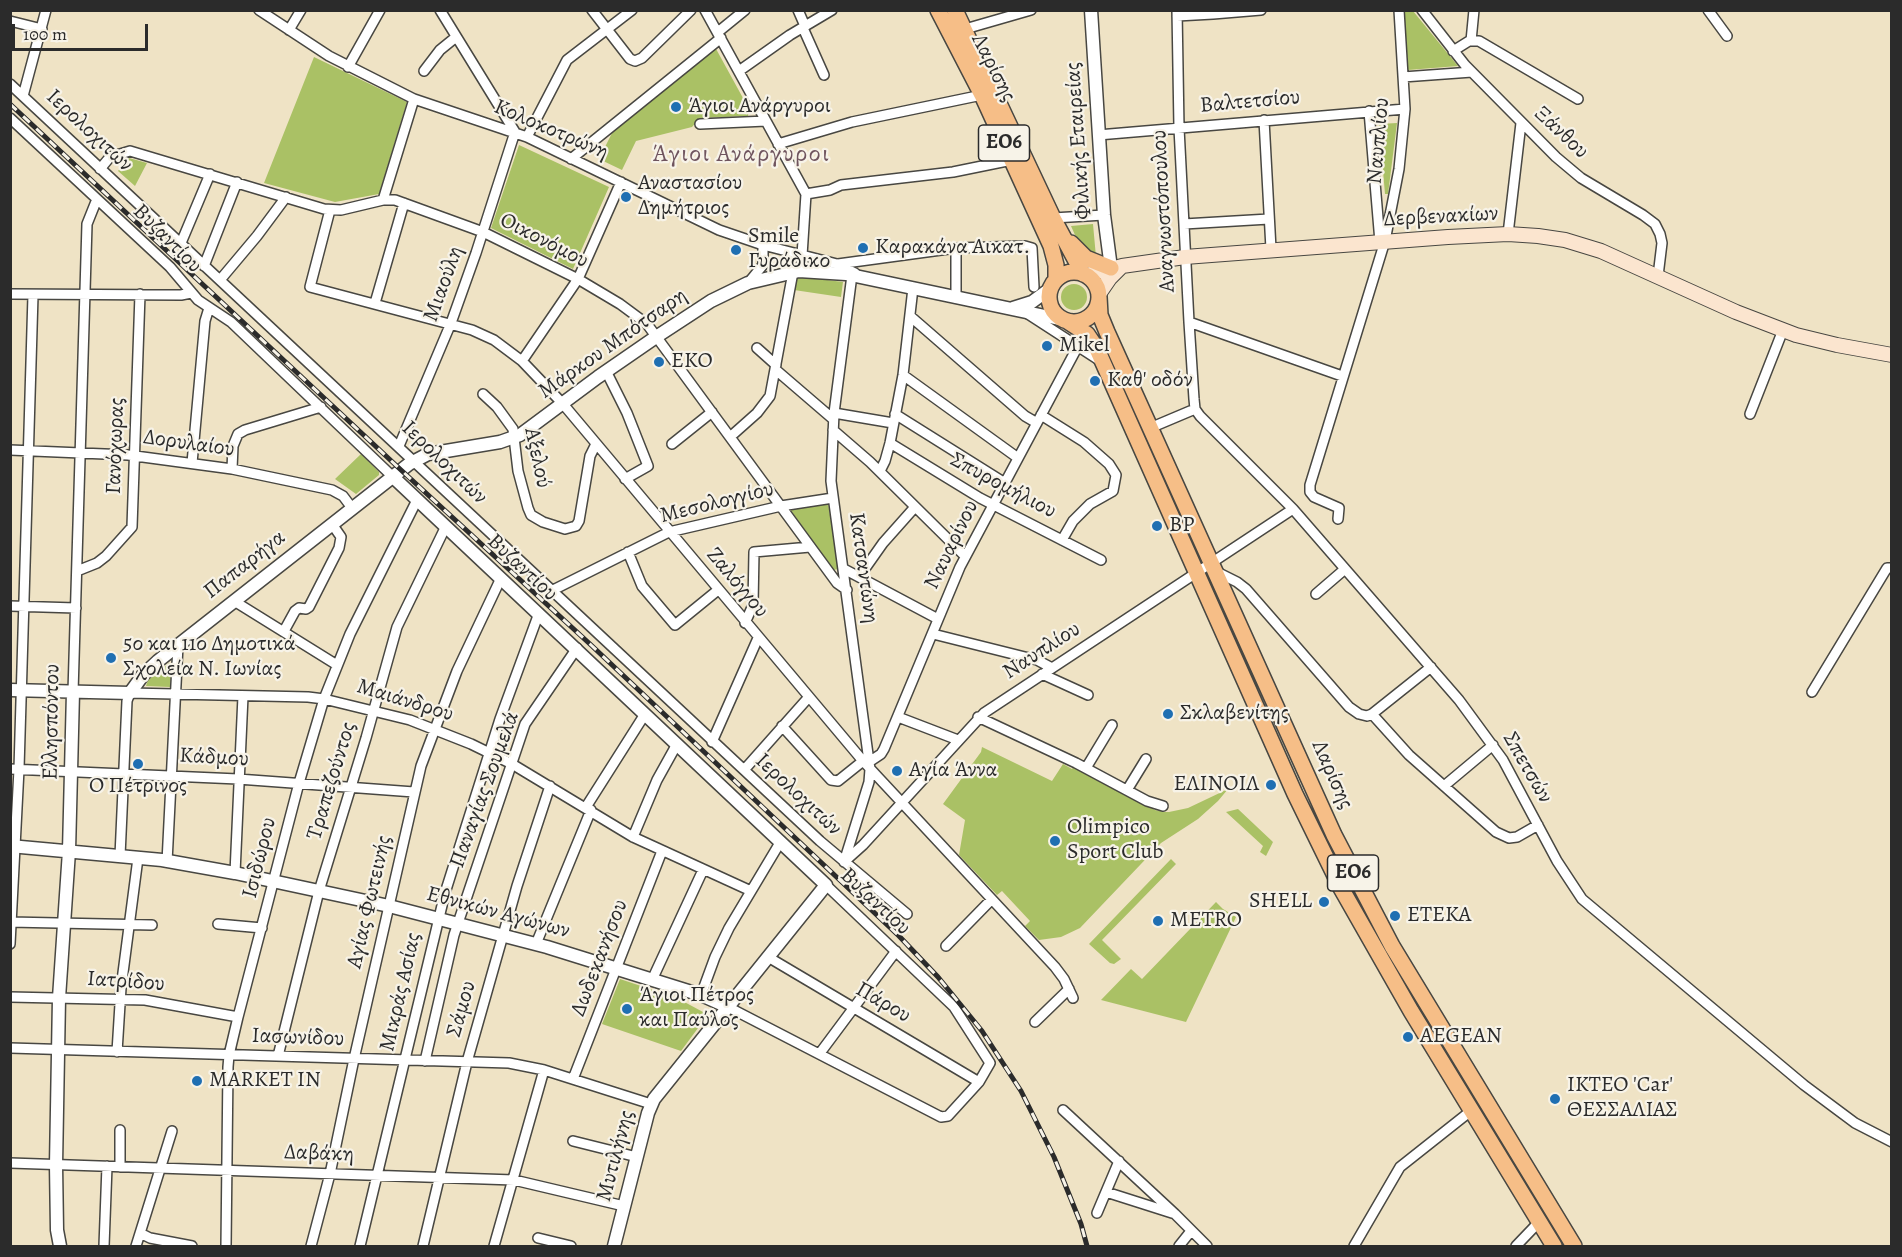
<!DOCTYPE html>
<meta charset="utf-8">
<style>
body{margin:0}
#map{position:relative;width:1902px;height:1257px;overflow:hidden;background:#efe3c5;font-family:Alegreya,serif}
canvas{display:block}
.frame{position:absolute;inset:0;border:12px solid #2b2b2b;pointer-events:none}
.scale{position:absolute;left:12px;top:24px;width:136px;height:27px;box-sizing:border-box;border:3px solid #2b2b2b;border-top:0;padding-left:8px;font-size:18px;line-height:21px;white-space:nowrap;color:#2b2b2b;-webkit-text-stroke:4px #f7f3e8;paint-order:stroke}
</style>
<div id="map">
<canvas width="1902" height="1257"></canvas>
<div class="frame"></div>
<div class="scale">100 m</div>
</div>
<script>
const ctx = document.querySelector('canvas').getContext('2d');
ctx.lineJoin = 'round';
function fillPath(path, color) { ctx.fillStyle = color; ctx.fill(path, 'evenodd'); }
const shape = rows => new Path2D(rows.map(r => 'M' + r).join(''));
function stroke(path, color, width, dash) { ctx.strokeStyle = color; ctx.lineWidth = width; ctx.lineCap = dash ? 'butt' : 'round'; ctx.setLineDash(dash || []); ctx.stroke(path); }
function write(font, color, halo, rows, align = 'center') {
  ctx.font = font + ' Alegreya,serif'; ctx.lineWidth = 4.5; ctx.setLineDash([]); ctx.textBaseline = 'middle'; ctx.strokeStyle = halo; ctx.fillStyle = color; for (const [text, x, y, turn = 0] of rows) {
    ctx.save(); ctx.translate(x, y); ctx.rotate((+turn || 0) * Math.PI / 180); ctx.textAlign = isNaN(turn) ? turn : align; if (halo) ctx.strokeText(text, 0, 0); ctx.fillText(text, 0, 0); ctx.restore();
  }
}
fillPath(shape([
 [1404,11,1413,11,1458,66,1408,70],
 [715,47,749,109,748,116,700,118,692,127,636,141,622,170,599,159,615,127],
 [314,57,407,102,379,194,335,202,264,183],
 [1397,123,1388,194,1385,194,1379,124],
 [519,145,609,187,573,269,491,228],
 [129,158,147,163,135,186,118,171],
 [1093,224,1096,257,1079,244,1071,226],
 [804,277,843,282,841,297,794,290,796,278],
 '1061 297a13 13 0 1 1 26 0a13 13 0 1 1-26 0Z',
 [361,454,379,472,379,475,356,494,335,479],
 [828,503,839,569,833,570,790,509],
 [169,663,172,665,170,687,146,686,148,680],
 [982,747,1052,781,1063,764,1072,769,1074,766,1155,810,1164,812,1169,812,1188,808,1228,789,1218,801,1198,819,1161,843,1080,928,1061,937,1039,940,1025,926,1030,921,1002,891,997,895,959,855,965,820,943,804,981,752],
 [1238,809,1273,842,1266,856,1260,852,1263,846,1226,812],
 [1171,859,1176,864,1102,940,1121,959,1114,964,1110,963,1089,944],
 [1216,902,1223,909,1236,917,1186,1022,1101,1000,1131,969,1142,979],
 [620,979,677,998,703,1012,704,1020,681,1051,602,1024]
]), '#aac165');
const minor = shape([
 [259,10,329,56,414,99,527,137,719,230,763,245,837,264,855,273],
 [592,10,630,59,635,61,642,58,691,10],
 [705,10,806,194,801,271],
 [798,10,805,26],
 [1177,10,1179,128,1189,322,1194,399,1195,409,1200,416,1293,509,1459,700,1503,760,1557,861,1582,899,1804,1085,1855,1123,1892,1142],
 [1206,10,1213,14,1261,10],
 [1422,10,1465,65,1556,157,1581,178,1643,215,1655,224,1660,234,1662,243,1658,276],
 [1708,10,1727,36],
 [1177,16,1213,14],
 [10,21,42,29],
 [803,28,824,75],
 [965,29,1031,10],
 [289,30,301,10],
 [718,32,745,10],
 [1471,41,1474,10],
 [1453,51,1469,41,1479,41,1578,99],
 [348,67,380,10],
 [424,71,440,50,456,37],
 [739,71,790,35,832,10],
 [1403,77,1472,72],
 [10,84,820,841,907,914],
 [23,96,46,10],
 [1369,111,1380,242],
 [10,118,170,267,198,300,231,322,392,476],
 [1264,120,1271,249],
 [700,124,766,121],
 [1098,135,1405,109],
 [527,137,567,60,632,10],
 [778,144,852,122,982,95],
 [571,159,721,38],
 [100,169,110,157,130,151,324,209,341,210,383,200,395,200,483,232,578,279,620,304,647,324,837,583,847,590],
 [806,194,830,190,841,185,953,172,1012,160],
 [383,200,414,99],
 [330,210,310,287,472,330,494,340,522,361,563,404,863,761,1055,967,1064,979,1073,998],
 [1053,218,1104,215],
 [1184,224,1269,219],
 [1508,234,1521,123],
 [181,243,210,174],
 [956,248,956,298],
 [838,264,956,248,1025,246,1032,248,1034,287],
 [204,266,237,182],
 [220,280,257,236,286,197],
 [749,282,763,265,763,245],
 [10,294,181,295,191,293],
 [375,303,404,203],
 [1028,314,1102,362],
 [910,316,1025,416,1037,423],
 [1189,322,1342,376],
 [757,348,776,365],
 [522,361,578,279,621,182],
 [776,370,833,419],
 [606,371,627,413,648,466,625,479],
 [903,375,1018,458],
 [483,394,497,407,513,429,518,471,528,508,531,515,543,522,565,529,576,526,579,521,590,456,596,444],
 [834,413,893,423],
 [895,414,1005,483],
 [1750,414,1783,330],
 [1041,415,1084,442,1109,464,1116,475,1113,491,1090,504,1073,521,1062,540],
 [1150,428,1195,409],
 [833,430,870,462,965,556],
 [730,437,757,413,770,396,793,272],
 [890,443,980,498,1101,560],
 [672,444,712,412],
 [399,446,451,323,476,253,515,132,440,10],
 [10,450,128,455,232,469,332,490,343,496,352,508],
 [192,463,205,321,209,308],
 [232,469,233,446,238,434,245,430,321,407],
 [880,471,885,461,890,443,903,375,913,288],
 [1338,519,1339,508,1314,497,1310,492,1310,485,1385,241,1399,169,1405,109,1399,10],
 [628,552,642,586,675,625,718,590],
 [844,569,938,619],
 [77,571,97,563,106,556,132,527,140,294],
 [1217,572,1237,582,1246,589,1349,707,1359,714,1367,716,1372,714,1431,667],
 [859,577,883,543,915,507],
 [551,591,669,532,781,506,833,498],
 [1316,594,1345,569],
 [234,601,337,665],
 [10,606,76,608],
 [745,623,753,605,754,552,810,547],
 [284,631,295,611,299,608,306,609,309,607,339,548,341,537,332,524],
 [933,634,1037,660,1052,668],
 [1042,674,1088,695],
 [73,692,87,224,97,199],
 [1812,692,1887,568,1892,568],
 [1372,714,1409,755,1496,832,1509,838,1517,837,1538,825],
 [898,717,958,740],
 [978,717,1076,763,1147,801,1163,806],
 [782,726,831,780,838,781,863,761],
 [712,742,758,638],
 [869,762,881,754,884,749,960,567,1078,346],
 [1086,768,1112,725],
 [10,769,238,779,414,792],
 [744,770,808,698],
 [1444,786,1493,745],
 [1127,790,1146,759],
 [586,807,645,714],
 [633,837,657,780,677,744],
 [120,856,127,701,130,693,308,697,324,699,410,720,471,744,512,764,633,837,751,891],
 [167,862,178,645],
 [844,862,869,782,870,769,831,481,834,413,852,275],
 [844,862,863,845,984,713,1293,509],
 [235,873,243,696],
 [10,922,152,925],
 [218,924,262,928],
 [10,944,19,769,33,295],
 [536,944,591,810],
 [946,946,991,900],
 [768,957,979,1082],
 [652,980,703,870],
 [701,995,715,957,729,928,781,841],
 [10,997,145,1000,238,1017],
 [728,1007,941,1117,948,1116,979,1082,990,1063,954,1007,826,885],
 [1035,1022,1069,989],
 [10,1048,509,1063,544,1070,651,1104],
 [117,1052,121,988,138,858],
 [820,1053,896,951],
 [278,1056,319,891,366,738,397,627,446,526],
 [425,1061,454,935,525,724,577,648],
 [573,1079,662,851],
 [1063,1110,1175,1214,1207,1246],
 [120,1130,120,1167],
 [573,1141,637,1157],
 [10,1163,514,1180,624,1206],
 [1106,1192,1172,1213],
 [1097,1213,1119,1161],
 [140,1233,150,1238,192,1246],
 [538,1238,571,1246],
 [104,1246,107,1166],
 [136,1246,172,1131],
 [226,1246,228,1067,229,1055,238,1017,299,783,324,699,350,634,417,500],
 [311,1246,330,1174,354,1059,421,766,457,671,501,578],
 [360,1246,445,893,500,719,539,613],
 [423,1246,467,1062,517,886,550,786],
 [494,1246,544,1070],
 [1179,1246,1191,1231],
 [1354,1246,1400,1167,1472,1110],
 [1516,1246,1539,1222]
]);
const tertiary = shape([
 [1091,10,1104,215,1111,268],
 [1013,308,1032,302,1051,288],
 [392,476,826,885,654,1099,648,1113,614,1246],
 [10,690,130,693,143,675,158,661,409,464,428,454,500,442,520,435,598,377,656,337,711,301,748,283,799,271,846,274,1064,320],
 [10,846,162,860,235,873,389,906,547,947,701,995,728,1007],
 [60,1246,57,1230,56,1165,59,998,69,851,73,692]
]);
const secondary = shape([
 [1086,275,1122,266,1185,257,1448,237,1508,234,1538,236,1565,240,1601,251,1736,312,1796,335,1837,345,1892,355],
 [1099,294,1110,278,1122,266]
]);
const primary = shape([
 [938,10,982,95,1051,246,1056,265,1056,280],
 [955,10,1053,218,1083,274],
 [1071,243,1086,258,1111,268],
 '1049 297a25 25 0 1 1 50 0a25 25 0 1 1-50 0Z',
 [1099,297,1100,315,1107,332,1334,835,1392,946,1574,1246],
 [1067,321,1087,334,1097,349,1295,794,1341,888,1411,1011,1554,1246]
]);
stroke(minor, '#484742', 12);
stroke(tertiary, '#484742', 15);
stroke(secondary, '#484742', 16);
stroke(primary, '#484742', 18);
stroke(minor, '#fff', 9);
stroke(tertiary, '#fff', 12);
stroke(secondary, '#fbe5cf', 14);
stroke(primary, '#f6be87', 15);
const rail = shape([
 [10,104,401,470,591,645,899,936,938,977,982,1031,1021,1091,1054,1157,1081,1224,1087,1246]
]);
stroke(rail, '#2b2b2b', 5);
stroke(rail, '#f7f3e8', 3, [9]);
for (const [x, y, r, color] of [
 [676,107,6,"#1f6fb2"],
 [626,197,6,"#1f6fb2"],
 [863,248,6,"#1f6fb2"],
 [736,250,6,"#1f6fb2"],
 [1047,346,6,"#1f6fb2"],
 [659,362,6,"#1f6fb2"],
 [1095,381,6,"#1f6fb2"],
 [1157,526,6,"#1f6fb2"],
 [111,658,6,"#1f6fb2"],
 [1168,714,6,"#1f6fb2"],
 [138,764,6,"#1f6fb2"],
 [897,771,6,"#1f6fb2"],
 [1271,785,6,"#1f6fb2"],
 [1055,841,6,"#1f6fb2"],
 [1324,902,6,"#1f6fb2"],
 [1395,916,6,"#1f6fb2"],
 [1158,921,6,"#1f6fb2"],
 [627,1009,6,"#1f6fb2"],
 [1408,1037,6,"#1f6fb2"],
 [197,1081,6,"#1f6fb2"],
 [1555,1099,6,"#1f6fb2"]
]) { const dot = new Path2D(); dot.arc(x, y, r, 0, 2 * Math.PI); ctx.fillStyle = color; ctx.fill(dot); stroke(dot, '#f7f3e8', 2); }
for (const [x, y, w] of [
 [1004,143,51],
 [1353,873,51]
]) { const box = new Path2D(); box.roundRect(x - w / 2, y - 18, w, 36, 4.5); ctx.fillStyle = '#f7f3e8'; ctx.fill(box); stroke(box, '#2b2b2b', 1.5); }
write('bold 21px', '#2b2b2b', null, [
 ["ΕΟ6",1004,143],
 ["ΕΟ6",1353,873]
]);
write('22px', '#2b2b2b', '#f7f3e8', [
 ["Λαρίσης",993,68,63],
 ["Βαλτετσίου",1250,102,-5],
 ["Κολοκοτρώνη",551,130,23],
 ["Ιερολοχιτών",89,131,43],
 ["Ξάνθου",1561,133,43],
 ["Φιλικής Εταιρείας",1079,141,-94],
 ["Ναυπλίου",1379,141,-85],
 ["Αναγνωστόπουλου",1164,211,-93],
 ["Δερβενακίων",1441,217,-3],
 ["Βυζαντίου",167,239,45],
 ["Οικονόμου",544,241,27],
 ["Μιαούλη",444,284,-70],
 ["Μάρκου Μπότσαρη",613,344,-35],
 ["Δορυλαίου",189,444,8],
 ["Γανόχωρας",116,446,-88],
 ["Αξελού",537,458,78],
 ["Ιερολοχιτών",444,463,44],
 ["Σπυρομήλιου",1003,486,28],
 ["Μεσολογγίου",717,503,-14],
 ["Ναυαρίνου",952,545,-64],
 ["Παπαρήγα",245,565,-38],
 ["Βυζαντίου",522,568,43],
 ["Κατσαντώνη",863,568,82],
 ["Ζαλόγγου",737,583,50],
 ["Ναυπλίου",1042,651,-33],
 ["Μαιάνδρου",405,701,17],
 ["Ελλησπόντου",52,722,-89],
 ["Κάδμου",214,758,3],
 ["Σπετσών",1527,768,60],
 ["Λαρίσης",1332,775,66],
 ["Τραπεζούντος",332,781,-73],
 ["Παναγίας Σουμελά",485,790,-70],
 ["Ιερολοχιτών",798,795,43],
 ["Ισιδώρου",260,858,-76],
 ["Αγίας Φωτεινής",370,902,-77],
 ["Βυζαντίου",875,902,43],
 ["Εθνικών Αγώνων",498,913,15],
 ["Δωδεκανήσου",600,958,-69],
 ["Ιατρίδου",126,982,4],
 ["Μικράς Ασίας",401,992,-77],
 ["Πάρου",883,1003,30],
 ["Σάμου",462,1009,-74],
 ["Ιασωνίδου",298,1038,2],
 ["Δαβάκη",319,1154,2],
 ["Μυτιλήνης",616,1156,-75]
]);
write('22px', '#2b2b2b', '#f7f3e8', [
 ["Άγιοι Ανάργυροι",688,107],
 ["Αναστασίου",638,184],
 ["Δημήτριος",638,209],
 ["Smile",748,237],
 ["Γυράδικο",748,262],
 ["Καρακάνα Αικατ.",875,248],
 ["Mikel",1059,346],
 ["EKO",671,362],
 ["Καθ' οδόν",1107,381],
 ["BP",1169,526],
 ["5ο και 11ο Δημοτικά",123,645],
 ["Σχολεία Ν. Ιωνίας",123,670],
 ["Σκλαβενίτης",1180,714],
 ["Αγία Άννα",909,771],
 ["ΕΛΙΝΟΙΛ",1259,785,"right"],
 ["Ο Πέτρινος",138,787,"center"],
 ["Olimpico",1067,828],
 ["Sport Club",1067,853],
 ["SHELL",1312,902,"right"],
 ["ΕΤΕΚΑ",1407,916],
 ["METRO",1170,921],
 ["Άγιοι Πέτρος",639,996],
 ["και Παύλος",639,1021],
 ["AEGEAN",1420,1037],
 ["MARKET IN",209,1081],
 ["ΙΚΤΕΟ 'Car'",1567,1086],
 ["ΘΕΣΣΑΛΙΑΣ",1567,1111]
], 'left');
ctx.letterSpacing = '1.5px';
write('24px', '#6f545e', '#f7f3e8', [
 ["Άγιοι Ανάργυροι",741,155]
]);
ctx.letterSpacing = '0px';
</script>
